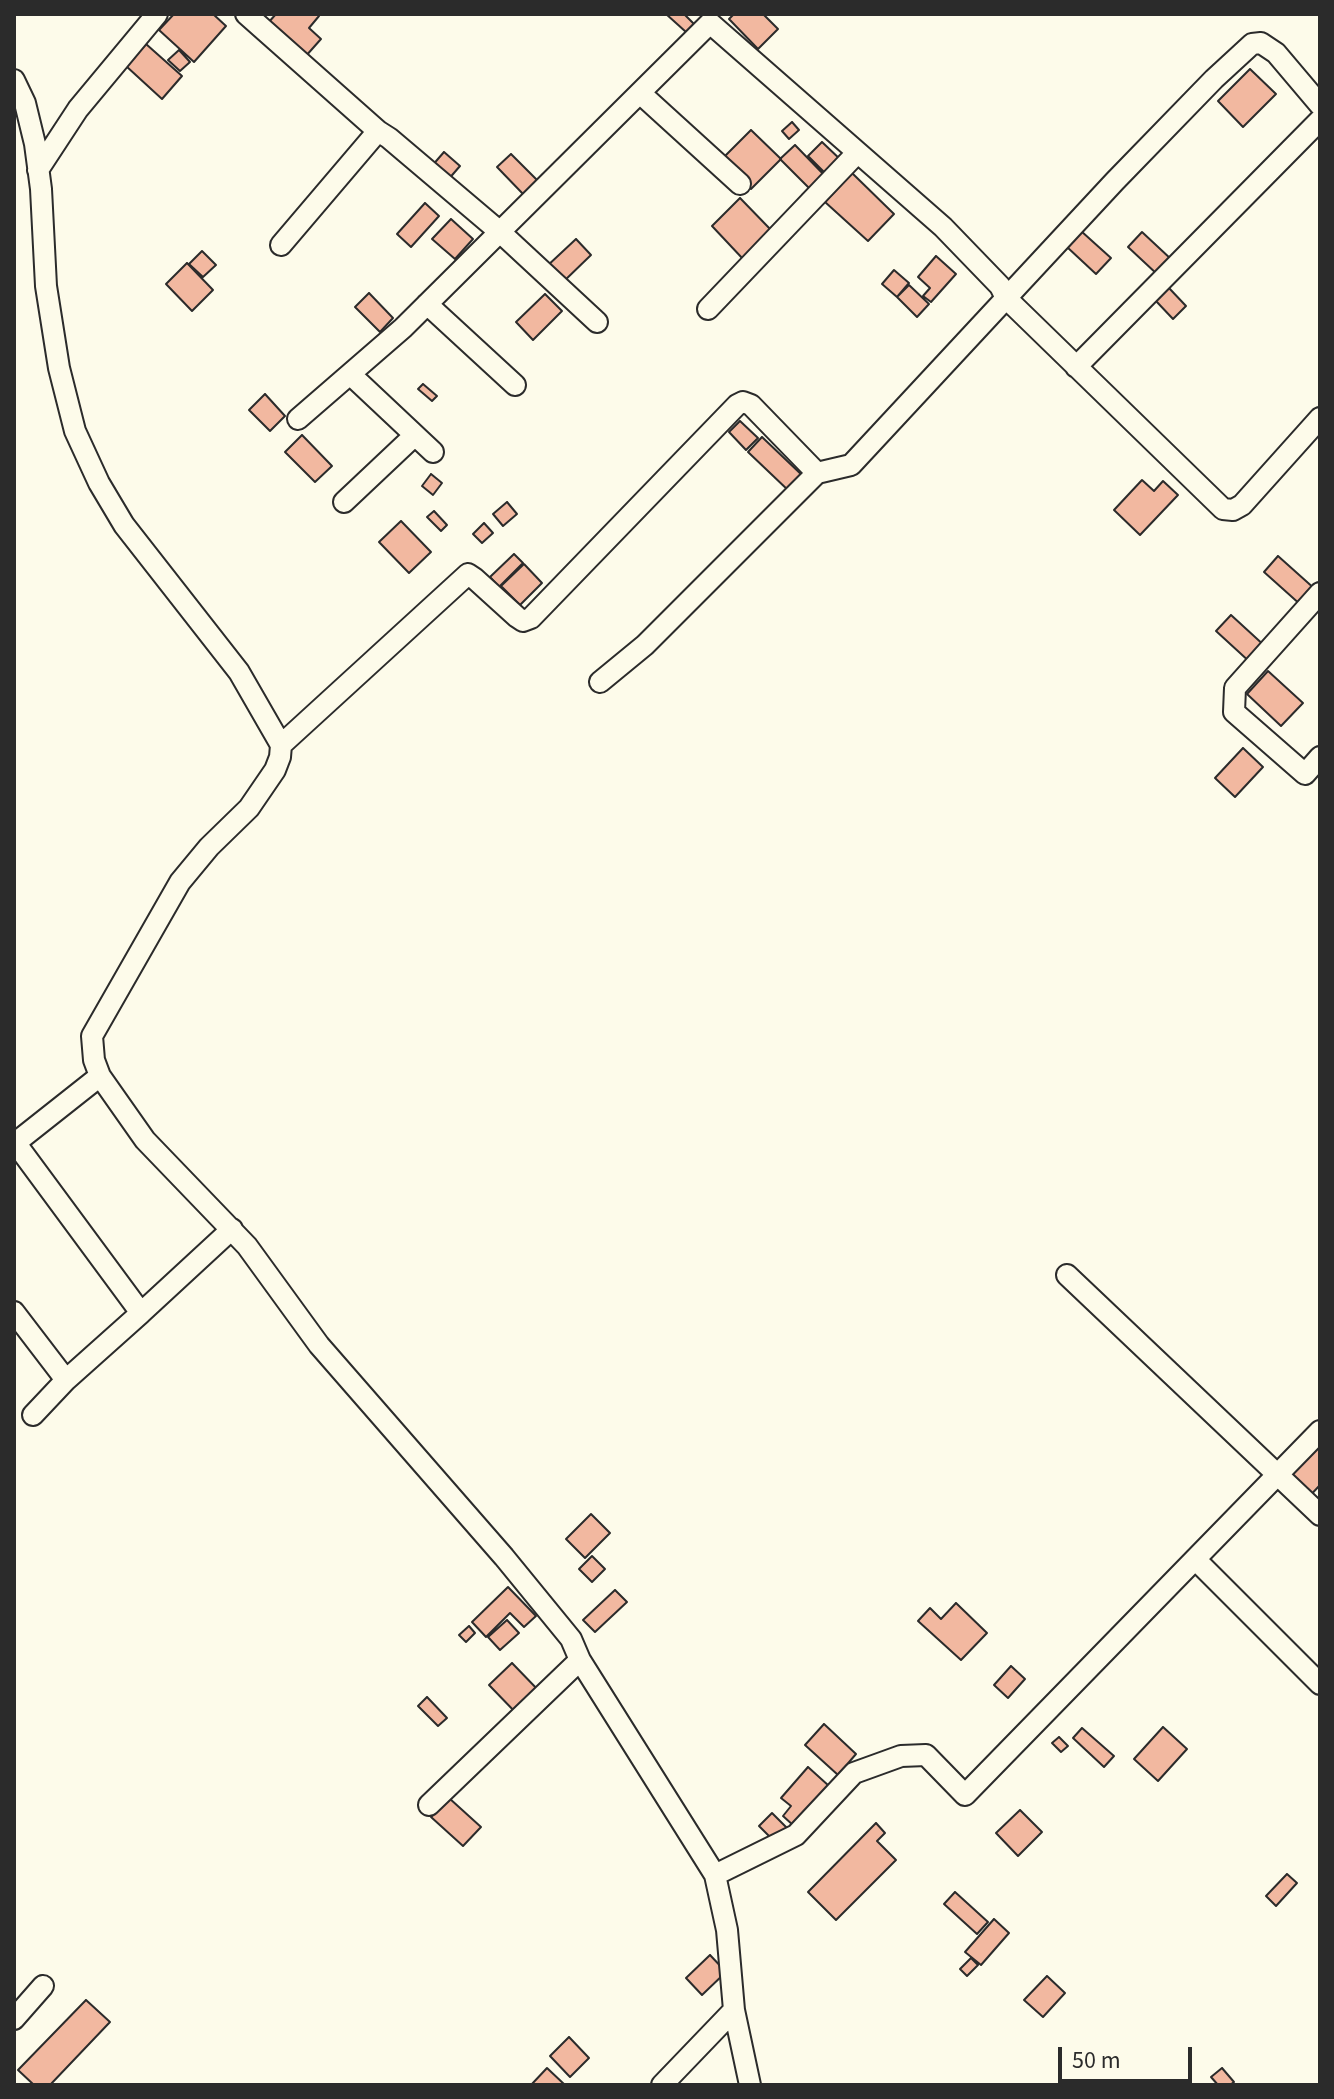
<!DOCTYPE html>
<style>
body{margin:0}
#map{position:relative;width:1334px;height:2099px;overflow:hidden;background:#fdfbea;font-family:"Source Sans 3",sans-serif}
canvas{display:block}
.frame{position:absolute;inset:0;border:16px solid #2b2b2b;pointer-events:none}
.scale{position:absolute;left:1058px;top:2047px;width:134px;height:36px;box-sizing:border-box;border:4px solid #2b2b2b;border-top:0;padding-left:10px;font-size:24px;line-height:28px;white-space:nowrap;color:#2b2b2b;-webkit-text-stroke:6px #fdfbea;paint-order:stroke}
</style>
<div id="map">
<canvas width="1334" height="2099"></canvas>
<div class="frame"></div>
<div class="scale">50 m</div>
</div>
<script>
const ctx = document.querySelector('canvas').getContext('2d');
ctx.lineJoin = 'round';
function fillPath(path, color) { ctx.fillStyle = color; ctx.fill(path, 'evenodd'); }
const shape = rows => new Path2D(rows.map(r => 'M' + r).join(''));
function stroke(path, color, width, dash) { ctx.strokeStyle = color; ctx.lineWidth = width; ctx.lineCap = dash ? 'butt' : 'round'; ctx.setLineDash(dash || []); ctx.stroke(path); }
const building = shape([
 [174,14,213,14,226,26,194,62,159,30,174,14],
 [276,14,317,14,319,16,309,28,321,39,305,57,268,23,276,14],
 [666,14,684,14,694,24,686,32,666,14],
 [734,14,763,14,778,29,758,49,729,19,734,14],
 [146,44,182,76,162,99,126,66,146,44],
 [179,50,190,62,180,71,168,60,179,50],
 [1250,69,1276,94,1243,127,1218,101,1250,69],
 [792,122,799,130,789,139,782,131,792,122],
 [751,130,781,159,751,189,722,159,751,130],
 [822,142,843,162,829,177,808,156,822,142],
 [795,145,830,181,809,201,802,195,809,188,780,159,795,145],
 [444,152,460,166,447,181,431,167,444,152],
 [511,154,538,181,524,195,497,167,511,154],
 [852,173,894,214,868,241,825,202,852,173],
 [740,198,772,231,743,259,712,226,740,198],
 [425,203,439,216,411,247,397,234,425,203],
 [451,219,473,239,455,259,432,239,451,219],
 [1081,231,1111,258,1096,274,1067,247,1081,231],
 [1142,232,1172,260,1158,275,1128,247,1142,232],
 [576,239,591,255,561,284,545,268,576,239],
 [202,251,216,265,203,277,189,264,202,251],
 [936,256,956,274,931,302,923,296,930,288,918,277,936,256],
 [187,263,213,290,192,311,166,284,187,263],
 [894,270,909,283,897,297,882,284,894,270],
 [909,285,929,304,917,317,897,297,909,285],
 [1169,288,1186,306,1173,319,1156,301,1169,288],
 [369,293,393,318,380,332,355,307,369,293],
 [545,294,562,311,533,340,516,322,545,294],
 [423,384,437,396,432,401,418,389,423,384],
 [265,394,285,416,270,431,249,410,265,394],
 [740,421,758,438,746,450,729,432,740,421],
 [302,435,332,466,315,482,285,452,302,435],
 [762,437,804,477,790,492,748,452,762,437],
 [431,474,442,483,433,495,422,486,431,474],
 [1142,480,1154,491,1163,481,1178,495,1140,535,1114,510,1142,480],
 [507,502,517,514,503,526,493,514,507,502],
 [434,511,447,525,441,531,427,517,434,511],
 [401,521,431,552,409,573,379,542,401,521],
 [484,523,493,533,482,543,473,534,484,523],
 [514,554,523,563,499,587,490,577,514,554],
 [1278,556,1316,590,1302,606,1264,572,1278,556],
 [524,564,542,583,520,605,501,586,524,564],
 [1231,615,1267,648,1252,664,1216,631,1231,615],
 [1268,671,1303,703,1281,726,1247,694,1268,671],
 [1243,748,1263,767,1235,797,1215,778,1243,748],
 [1320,1436,1320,1485,1307,1499,1285,1479,1320,1436],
 [591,1514,610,1533,585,1558,566,1539,591,1514],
 [592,1556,605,1569,592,1582,579,1569,592,1556],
 [508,1587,536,1616,524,1627,510,1613,486,1637,472,1622,508,1587],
 [615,1590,627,1602,595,1632,583,1620,615,1590],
 [956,1603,987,1633,961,1660,918,1621,930,1608,941,1619,956,1603],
 [507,1620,519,1633,500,1650,488,1637,507,1620],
 [469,1626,475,1633,466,1642,459,1635,469,1626],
 [512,1663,541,1693,518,1715,489,1685,512,1663],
 [1011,1666,1025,1679,1008,1698,994,1685,1011,1666],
 [427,1697,447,1718,438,1726,418,1706,427,1697],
 [824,1724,856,1754,838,1775,805,1745,824,1724],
 [1163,1727,1187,1749,1158,1781,1134,1759,1163,1727],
 [1082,1728,1114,1756,1104,1767,1073,1738,1082,1728],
 [1059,1737,1068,1746,1061,1752,1052,1743,1059,1737],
 [808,1767,829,1786,794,1826,783,1816,791,1806,781,1798,808,1767],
 [449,1798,481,1827,463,1846,431,1817,449,1798],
 [1020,1810,1042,1832,1018,1856,996,1833,1020,1810],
 [772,1813,787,1828,774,1841,759,1826,772,1813],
 [876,1823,885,1833,877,1841,896,1860,836,1920,808,1892,876,1823],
 [1287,1874,1297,1883,1276,1906,1266,1896,1287,1874],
 [955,1892,988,1922,977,1934,944,1904,955,1892],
 [994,1919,1009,1933,981,1965,965,1952,994,1919],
 [710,1955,726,1972,702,1995,686,1978,710,1955],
 [971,1958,978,1965,967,1976,960,1969,971,1958],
 [1047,1976,1065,1993,1043,2017,1024,2000,1047,1976],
 [86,2000,110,2022,50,2085,34,2085,18,2070,86,2000],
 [569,2037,589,2058,570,2077,550,2056,569,2037],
 [547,2068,565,2085,531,2085,547,2068],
 [1222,2068,1234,2082,1230,2085,1218,2085,1211,2077,1222,2068]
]);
fillPath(building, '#f2b8a0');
stroke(building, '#2b2b2b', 2);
const minor = shape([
 [246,14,378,131,389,138,500,232,597,322],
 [14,80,25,103,35,144,41,189,46,286,59,368,75,431,99,483,124,525,239,672,281,745,280,757,275,770,249,808,209,847,180,882,92,1036,94,1060,100,1076,145,1140,247,1246,319,1345,504,1557,571,1639,580,1660,715,1875,727,1930,734,2010,750,2085],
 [640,93,740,184],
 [38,170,78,109,157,14],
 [281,245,378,131],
 [427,304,515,385],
 [708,309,857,153],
 [1076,367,1320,120],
 [350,374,433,452],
 [298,419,403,328,710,23,943,227,1000,286,1006,298,1223,509,1233,510,1242,505,1320,418],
 [344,502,414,436],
 [1320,593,1235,688,1234,712,1305,774,1320,757],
 [600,682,645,645,817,473,851,465,1115,181,1214,79,1252,44,1261,43,1276,53,1320,105],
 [281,745,468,574,474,578,517,617,523,621,531,618,737,405,743,402,751,405,817,473],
 [14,1141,141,1313,232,1229],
 [14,1144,100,1076],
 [1067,1275,1320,1515],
 [14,1312,66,1380],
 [33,1415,66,1380,141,1313],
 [1195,1559,1320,1684],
 [429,1805,580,1660],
 [715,1875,796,1835,854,1773,901,1756,926,1755,965,1795,1320,1431],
 [14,2019,43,1986],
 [662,2085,734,2010]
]);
stroke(minor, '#2b2b2b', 24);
stroke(minor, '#fdfbea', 20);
</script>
